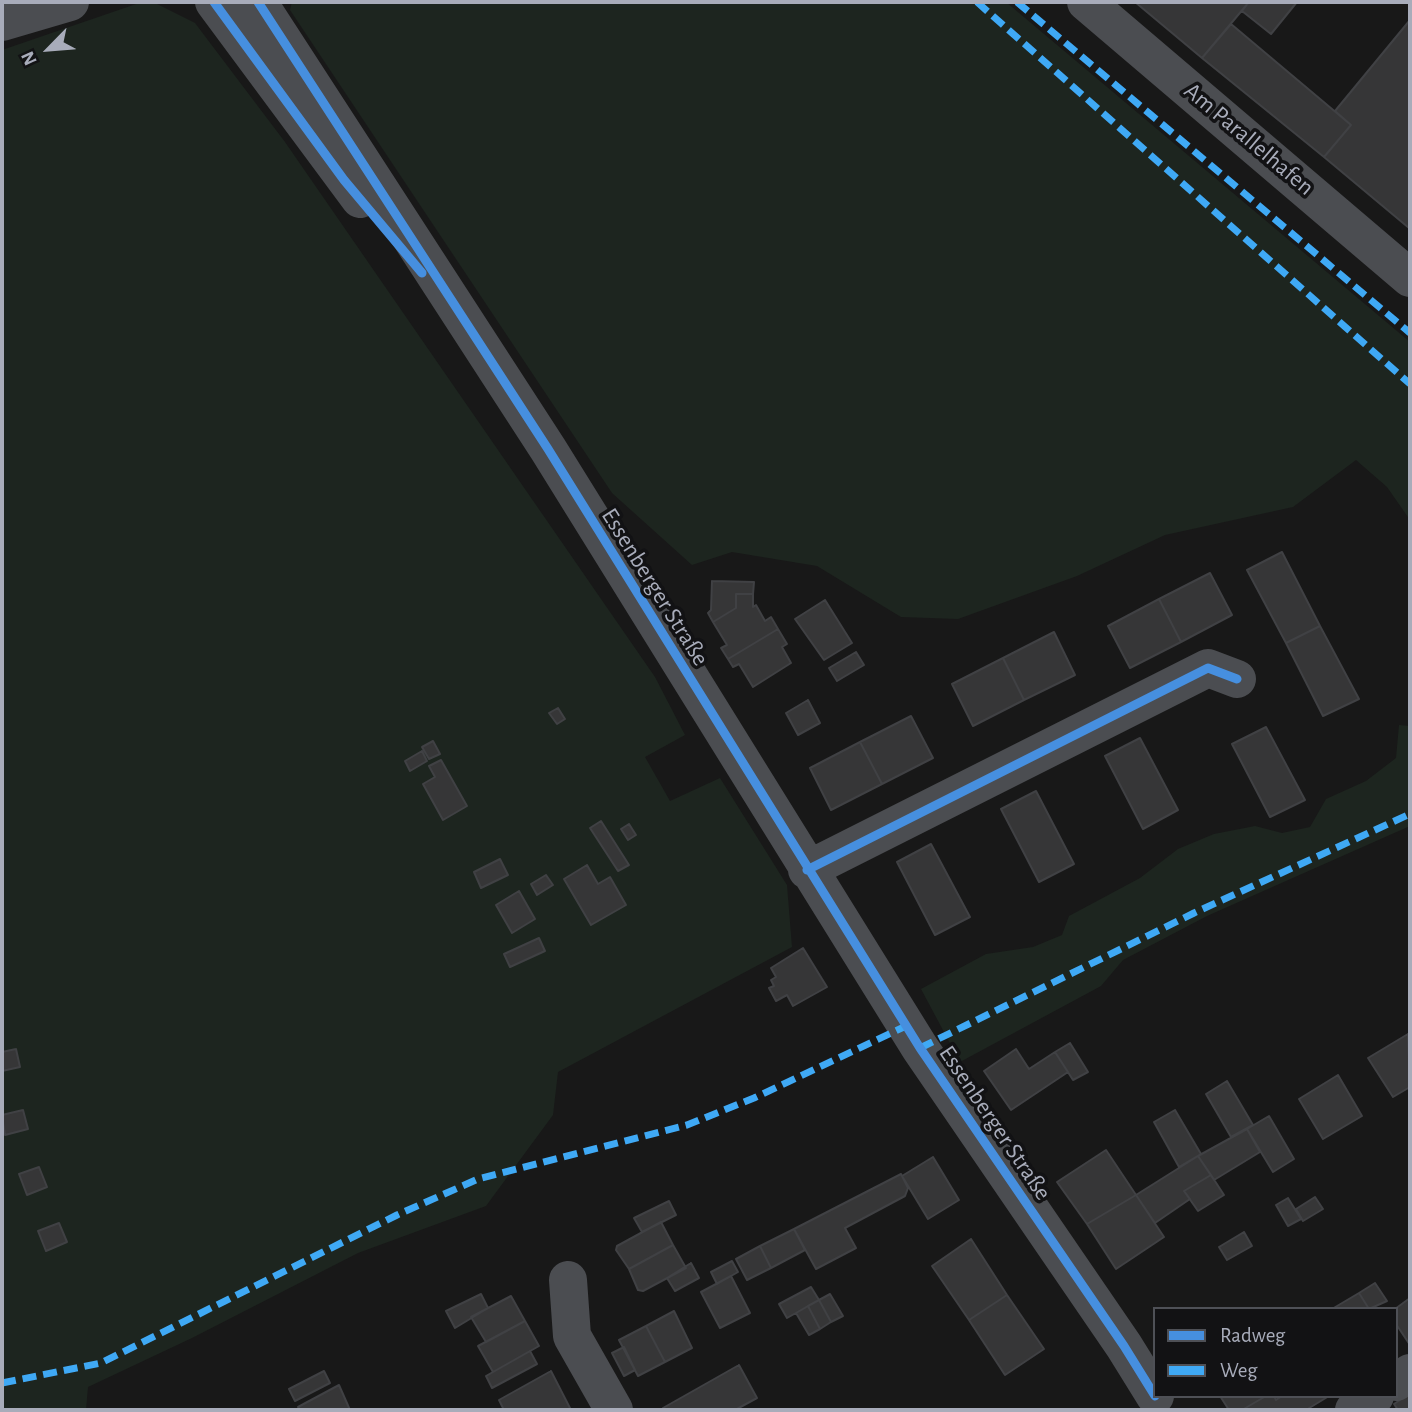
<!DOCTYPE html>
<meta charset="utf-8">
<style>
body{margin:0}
#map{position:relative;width:1412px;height:1412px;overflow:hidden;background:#181818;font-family:"Alegreya Sans",sans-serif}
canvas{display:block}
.frame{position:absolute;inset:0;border:4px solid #a8acba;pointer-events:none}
.legend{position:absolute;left:1153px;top:1307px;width:245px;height:91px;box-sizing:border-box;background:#121214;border:2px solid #4e5056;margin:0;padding:9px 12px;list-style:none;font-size:21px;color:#a8acba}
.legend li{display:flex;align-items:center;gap:14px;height:35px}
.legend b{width:35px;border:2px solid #4e5056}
.north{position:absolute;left:14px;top:14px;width:70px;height:70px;-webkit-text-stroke:5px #121214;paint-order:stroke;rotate:245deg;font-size:19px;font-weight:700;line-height:28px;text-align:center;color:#a8acba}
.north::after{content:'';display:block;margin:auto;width:24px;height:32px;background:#a8acba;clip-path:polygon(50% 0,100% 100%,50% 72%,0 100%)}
</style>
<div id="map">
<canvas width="1412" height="1412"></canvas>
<div class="frame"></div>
<ul class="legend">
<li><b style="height:9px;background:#468fdf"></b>Radweg</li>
<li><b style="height:9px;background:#3fa9f5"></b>Weg</li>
</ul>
<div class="north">N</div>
</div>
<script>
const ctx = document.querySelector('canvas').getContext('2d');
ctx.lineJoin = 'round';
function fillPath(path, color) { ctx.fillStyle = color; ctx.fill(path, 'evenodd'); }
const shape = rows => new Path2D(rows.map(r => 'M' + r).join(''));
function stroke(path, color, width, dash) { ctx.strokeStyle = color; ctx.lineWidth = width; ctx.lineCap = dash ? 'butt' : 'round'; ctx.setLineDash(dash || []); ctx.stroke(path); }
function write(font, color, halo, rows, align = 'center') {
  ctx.font = font + ' "Alegreya Sans",sans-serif'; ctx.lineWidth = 7; ctx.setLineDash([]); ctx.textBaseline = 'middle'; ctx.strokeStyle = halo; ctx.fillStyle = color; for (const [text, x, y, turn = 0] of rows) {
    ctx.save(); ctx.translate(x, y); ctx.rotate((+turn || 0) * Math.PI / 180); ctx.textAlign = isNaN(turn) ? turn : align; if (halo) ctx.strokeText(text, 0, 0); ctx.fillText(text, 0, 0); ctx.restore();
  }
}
fillPath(shape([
 [142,2,153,2,195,23,285,142,655,677,685,735,645,757,670,801,720,778,787,885,792,947,558,1072,553,1115,486,1206,358,1253,192,1338,88,1387,86,1410,2,1410,2,50],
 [292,2,1006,2,1410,342,1410,520,1387,487,1356,460,1293,507,1165,535,1077,576,958,619,901,617,817,566,732,552,692,565,612,493,290,10],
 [1399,725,1410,726,1410,826,1207,916,1123,960,1101,986,960,1062,921,989,986,954,1033,947,1062,935,1069,916,1140,878,1178,849,1214,834,1255,826,1282,833,1310,827,1326,799,1366,781,1396,758]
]), '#1d251f');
const building = shape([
 [1135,2,1249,2,1202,58,1135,2],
 [1249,2,1297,2,1271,34,1242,11,1249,2],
 [1410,20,1410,227,1409,228,1324,157,1351,125,1335,111,1410,20],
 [1231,24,1351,125,1324,157,1202,58,1231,24],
 [1282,552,1320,626,1286,643,1247,570,1282,552],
 [1210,573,1232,615,1181,642,1159,599,1210,573],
 [712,581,754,582,753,594,736,594,736,608,713,622,708,613,711,610,712,581],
 [736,594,753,594,753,607,756,605,765,621,771,617,778,629,728,659,721,648,727,645,713,622,736,608,736,594],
 [1159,599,1181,642,1130,668,1108,626,1159,599],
 [825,600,852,643,824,660,795,619,825,600],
 [1320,626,1359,699,1323,716,1286,643,1320,626],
 [778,629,787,644,782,647,791,663,753,687,739,664,733,667,728,659,778,629],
 [1054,632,1075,675,1024,700,1003,658,1054,632],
 [856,652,864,665,837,681,829,668,856,652],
 [1003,658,1024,700,973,726,952,684,1003,658],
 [808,700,820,723,798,735,786,713,808,700],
 [558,708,565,719,557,724,549,713,558,708],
 [911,716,933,758,882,784,860,742,911,716],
 [1266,727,1305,800,1270,817,1232,744,1266,727],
 [1140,738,1178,810,1143,829,1105,756,1140,738],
 [433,741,440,754,429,759,422,747,433,741],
 [860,742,882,784,831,810,810,768,860,742],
 [422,751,427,761,410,771,405,761,422,751],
 [441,760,467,806,443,820,423,784,435,777,429,766,441,760],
 [1036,791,1074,864,1039,882,1001,809,1036,791],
 [601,821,629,865,618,871,590,828,601,821],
 [629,824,636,835,628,840,621,829,629,824],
 [931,844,970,917,935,935,897,862,931,844],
 [500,859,508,875,481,888,474,872,500,859],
 [587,865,598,884,610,877,626,905,591,925,564,879,587,865],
 [546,875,553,885,537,895,531,884,546,875],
 [519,891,535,919,512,933,496,905,519,891],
 [539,938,545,951,510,967,504,954,539,938],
 [803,948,827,987,793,1006,787,995,776,1001,769,988,774,986,771,980,776,977,771,968,803,948],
 [1408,1034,1410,1087,1393,1097,1368,1058,1408,1034],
 [1070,1043,1088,1072,1073,1080,1055,1052,1070,1043],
 [16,1049,20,1067,2,1071,2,1052,16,1049],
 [1016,1049,1029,1069,1055,1052,1068,1072,1011,1110,984,1071,1016,1049],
 [1338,1075,1362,1116,1323,1139,1299,1099,1338,1075],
 [1227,1081,1253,1125,1231,1137,1206,1094,1227,1081],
 [23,1110,28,1129,5,1135,2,1115,23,1110],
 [1175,1110,1201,1154,1179,1167,1154,1122,1175,1110],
 [1269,1116,1294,1159,1273,1172,1247,1129,1269,1116],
 [1247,1129,1260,1152,1214,1180,1198,1156,1247,1129],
 [1106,1150,1136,1195,1087,1224,1057,1182,1106,1150],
 [1198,1156,1211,1175,1184,1191,1190,1199,1155,1223,1136,1195,1198,1156],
 [933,1157,959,1200,928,1219,902,1176,933,1157],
 [39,1167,47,1187,27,1195,19,1174,39,1167],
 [901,1174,908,1188,905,1196,845,1228,856,1248,816,1269,794,1229,901,1174],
 [1211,1175,1224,1195,1198,1211,1184,1191,1211,1175],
 [1136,1195,1164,1237,1116,1269,1087,1224,1136,1195],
 [1315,1197,1323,1209,1303,1221,1296,1209,1315,1197],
 [1288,1198,1301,1219,1288,1226,1276,1205,1288,1198],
 [669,1201,676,1215,642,1232,634,1218,669,1201],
 [661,1222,673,1245,629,1269,616,1250,617,1246,661,1222],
 [59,1223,67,1242,46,1251,38,1231,59,1223],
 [794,1229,805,1250,771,1268,760,1246,794,1229],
 [1244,1232,1252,1246,1227,1260,1219,1247,1244,1232],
 [971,1239,1007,1295,969,1320,932,1266,971,1239],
 [673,1245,686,1268,643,1291,638,1290,629,1269,673,1245],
 [760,1246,771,1268,747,1280,736,1259,760,1246],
 [732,1261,738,1272,717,1284,711,1272,732,1261],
 [691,1263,699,1278,675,1291,667,1278,691,1263],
 [731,1276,750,1313,720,1328,701,1292,731,1276],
 [1375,1283,1387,1301,1369,1309,1359,1293,1375,1283],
 [811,1287,819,1300,787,1318,779,1304,811,1287],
 [1359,1293,1369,1309,1332,1309,1359,1293],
 [481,1294,488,1308,455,1328,446,1311,481,1294],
 [830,1294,843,1316,831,1322,819,1300,830,1294],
 [1007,1295,1044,1349,1005,1375,969,1320,1007,1295],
 [511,1296,525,1321,486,1342,471,1317,511,1296],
 [1410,1298,1410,1345,1396,1324,1395,1309,1410,1298],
 [819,1300,831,1322,820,1329,808,1306,819,1300],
 [808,1306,820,1329,809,1335,796,1313,808,1306],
 [674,1311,692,1348,665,1362,646,1326,674,1311],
 [525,1321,539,1346,493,1372,478,1346,525,1321],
 [646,1326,665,1362,638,1376,619,1340,646,1326],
 [624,1347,635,1370,624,1376,612,1353,624,1347],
 [530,1351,537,1364,492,1388,486,1376,530,1351],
 [739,1365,757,1398,735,1410,665,1410,663,1408,739,1365],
 [324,1371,330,1383,295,1401,289,1389,324,1371],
 [551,1371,571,1410,504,1410,499,1400,551,1371],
 [339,1385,350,1410,300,1410,298,1407,339,1385],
 [1409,1394,1410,1410,1398,1410,1394,1404,1409,1394],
 [1220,1396,1266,1396,1242,1410,1229,1410,1220,1396],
 [1266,1396,1274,1396,1276,1400,1282,1396,1329,1396,1306,1410,1242,1410,1266,1396]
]);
fillPath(building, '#363637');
stroke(building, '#404144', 2);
stroke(shape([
 [214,2,360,199],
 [258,2,548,449,920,1048,1124,1346,1155,1396],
 [1086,2,1410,278],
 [2,22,70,2],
 [807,870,1208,668,1237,679],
 [568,1280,572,1336,614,1410],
 [1396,1382,1410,1373],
 [1354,1410,1375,1396]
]), '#4b4d51', 38);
stroke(shape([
 [977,2,1410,384],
 [1017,2,1410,333],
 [920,1048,1194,913,1410,814],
 [2,1383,101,1363,397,1215,478,1179,687,1125,754,1098,906,1026]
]), '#3fa9f5', 7, [14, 7]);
stroke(shape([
 [214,2,344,180,422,273],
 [258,2,548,449,920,1048,1124,1346,1155,1396],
 [807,870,1208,668,1237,679]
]), '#468fdf', 9);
write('24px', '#a8acba', '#121214', [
 ["Am Parallelhafen",1249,139,40],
 ["Essenberger Straße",655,587,58],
 ["Essenberger Straße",995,1123,56]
]);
</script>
